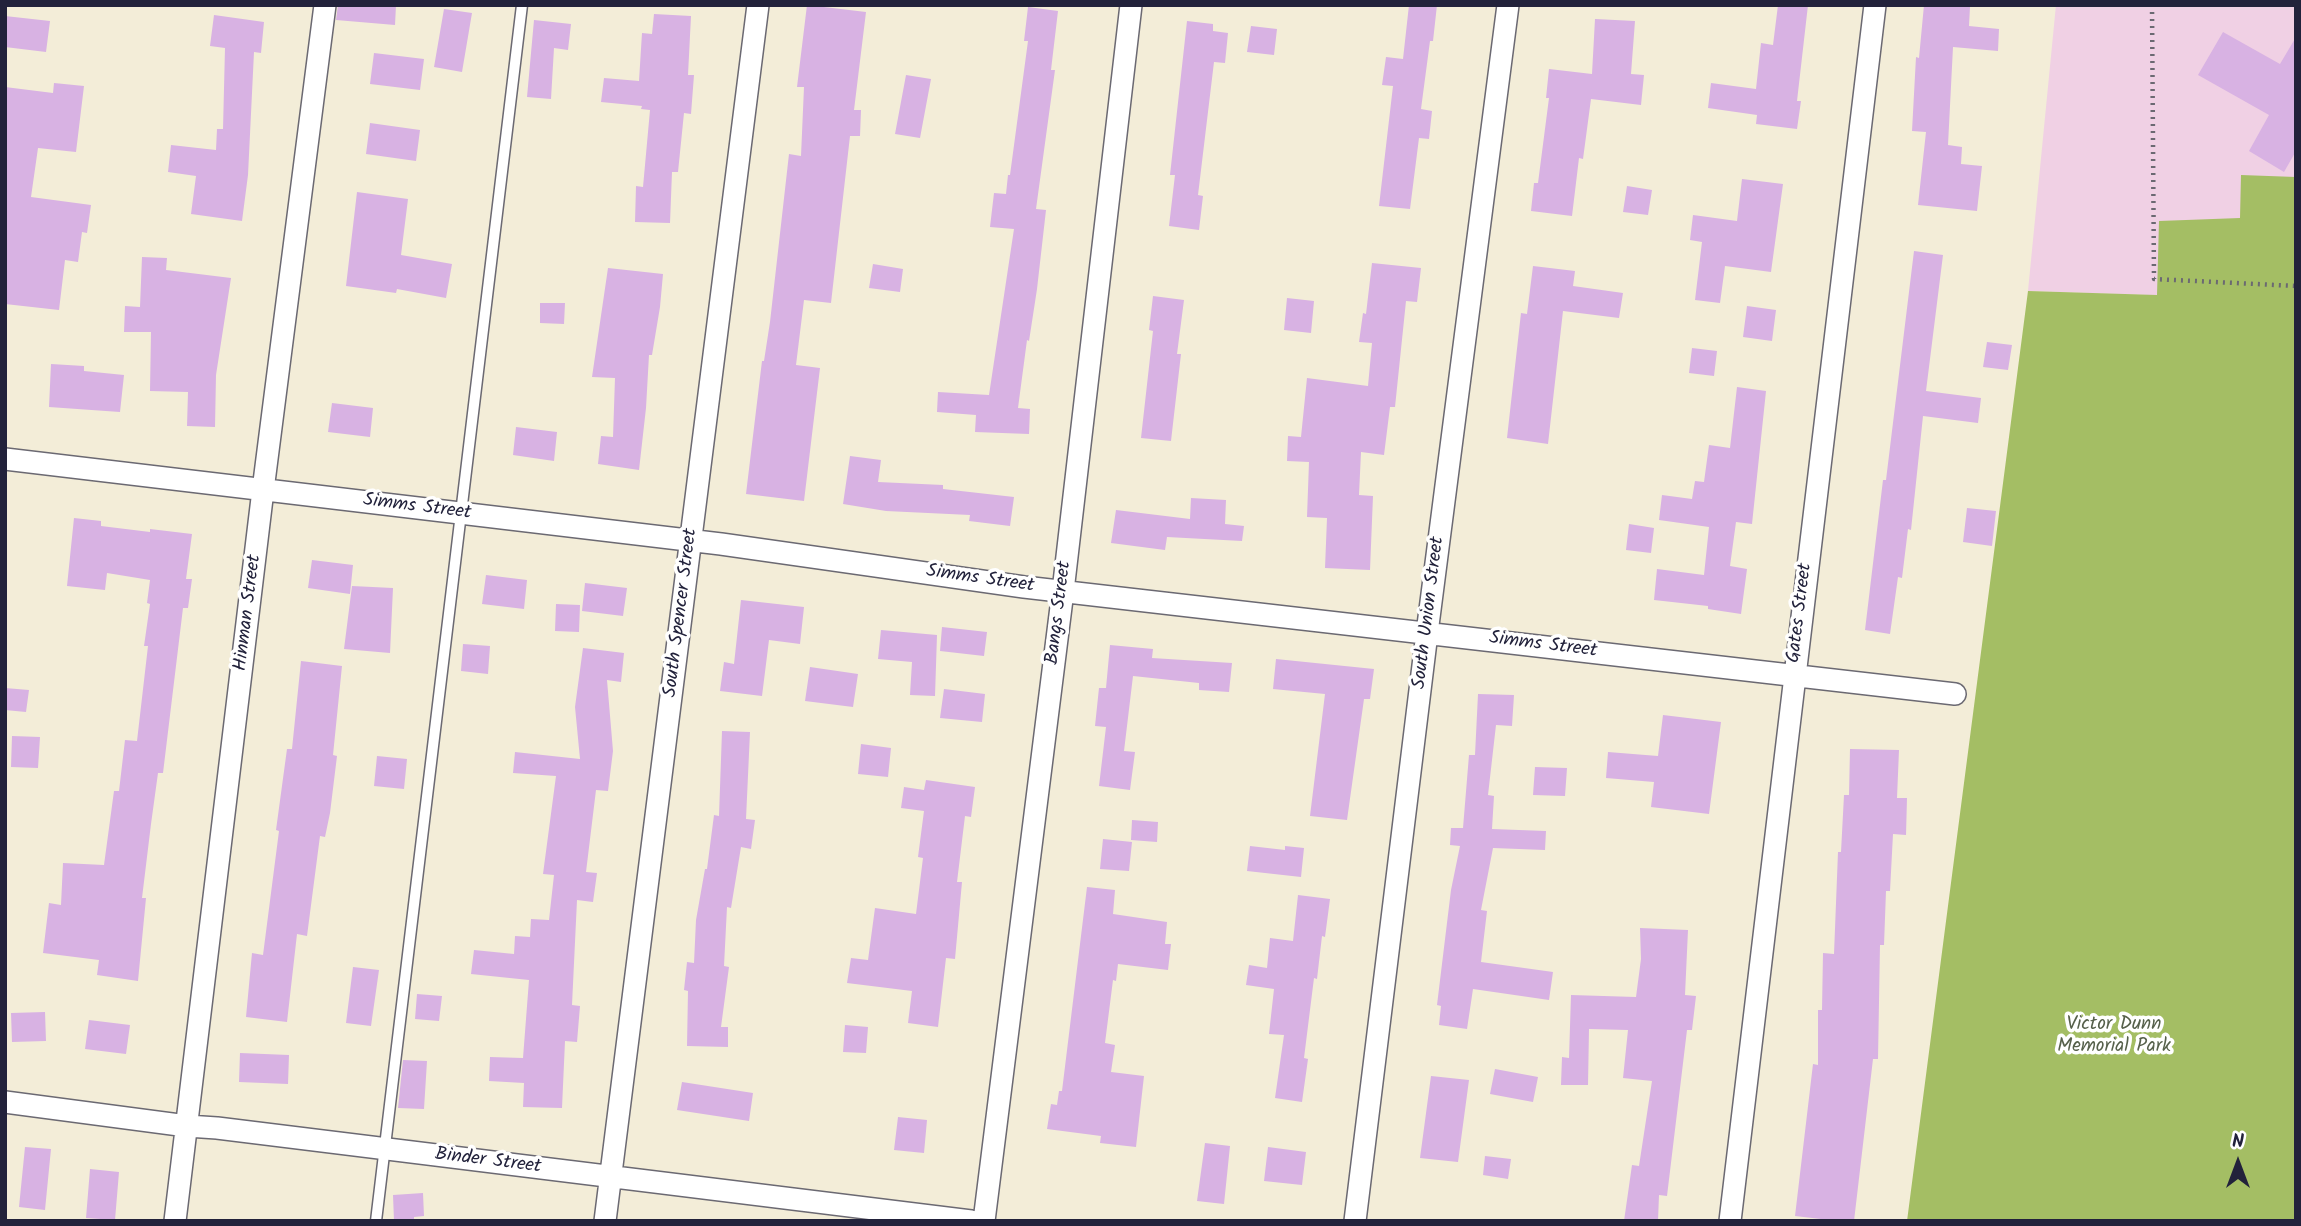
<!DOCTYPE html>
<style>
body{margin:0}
#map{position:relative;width:2301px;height:1226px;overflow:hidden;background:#f3edd8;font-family:Kalam,sans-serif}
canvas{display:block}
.frame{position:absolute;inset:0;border:7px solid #22223b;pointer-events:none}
.north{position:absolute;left:2203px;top:1128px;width:70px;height:70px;-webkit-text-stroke:5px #fff;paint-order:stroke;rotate:0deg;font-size:19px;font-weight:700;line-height:28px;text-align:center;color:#22223b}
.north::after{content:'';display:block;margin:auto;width:24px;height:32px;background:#22223b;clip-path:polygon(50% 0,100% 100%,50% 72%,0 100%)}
</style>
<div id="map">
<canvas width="2301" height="1226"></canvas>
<div class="frame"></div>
<div class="north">N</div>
</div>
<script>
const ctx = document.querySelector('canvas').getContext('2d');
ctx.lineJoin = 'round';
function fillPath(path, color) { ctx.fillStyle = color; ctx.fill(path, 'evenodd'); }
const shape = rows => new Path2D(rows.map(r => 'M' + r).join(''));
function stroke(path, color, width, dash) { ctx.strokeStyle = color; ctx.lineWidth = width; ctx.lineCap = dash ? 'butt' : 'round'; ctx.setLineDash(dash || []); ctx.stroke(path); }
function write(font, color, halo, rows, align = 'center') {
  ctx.font = font + ' Kalam,sans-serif'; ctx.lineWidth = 7; ctx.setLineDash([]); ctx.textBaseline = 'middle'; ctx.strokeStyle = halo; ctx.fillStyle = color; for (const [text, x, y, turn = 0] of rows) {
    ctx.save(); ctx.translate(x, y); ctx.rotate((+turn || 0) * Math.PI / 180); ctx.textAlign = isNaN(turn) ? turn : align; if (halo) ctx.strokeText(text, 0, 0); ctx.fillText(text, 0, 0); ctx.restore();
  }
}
fillPath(shape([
 [2056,5,2296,5,2296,300,2028,291]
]), '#f0d0e4');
fillPath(shape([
 [2241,175,2296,177,2296,1221,1907,1221,2028,291,2157,295,2159,221,2240,218]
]), '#a4be64');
fillPath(shape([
 [338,5,396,5,395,25,336,20],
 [807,5,866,12,854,110,861,110,860,136,850,136,831,303,804,300,796,365,820,368,804,501,746,494,762,361,764,361,770,322,789,154,801,156,804,87,797,87],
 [1409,5,1437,5,1433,41,1430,41,1421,109,1432,111,1429,139,1419,138,1410,209,1379,206,1393,86,1382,85,1386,57,1403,59],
 [1778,5,1808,5,1797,101,1801,101,1797,129,1756,124,1757,115,1708,108,1711,83,1756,89,1761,43,1773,45],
 [1924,5,1970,7,1969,26,1999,29,1998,51,1953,47,1948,145,1962,147,1961,164,1982,166,1977,211,1918,205,1926,132,1912,131,1916,57,1919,58],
 [1028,7,1058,11,1051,70,1055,70,1036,209,1046,210,1037,289,1029,341,1027,340,1018,408,1030,409,1029,434,975,432,976,415,937,412,938,392,989,395,1014,229,990,227,994,193,1006,194,1008,175,1010,175,1028,41,1024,41],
 [444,9,472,13,462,72,434,67],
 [654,14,691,16,688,75,694,75,691,114,684,113,678,172,672,172,670,223,635,222,636,186,643,187,650,110,641,109,642,106,601,102,604,78,639,81,642,33,652,34],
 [214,15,264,22,261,53,254,52,248,175,242,221,191,214,196,176,168,172,171,145,216,150,217,129,223,129,225,48,210,46],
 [5,16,50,21,46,52,5,47],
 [1595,19,1635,21,1631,74,1644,75,1641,105,1591,99,1583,159,1579,158,1572,216,1531,211,1534,183,1538,183,1549,98,1546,98,1549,69,1592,74],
 [534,20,571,24,568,50,554,48,551,99,527,97],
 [1187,21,1213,24,1213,31,1228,33,1225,63,1214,62,1198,195,1203,196,1199,230,1169,226,1175,175,1170,175],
 [1251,26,1277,29,1274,55,1247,52],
 [2223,32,2280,64,2296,37,2296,151,2284,172,2249,151,2269,115,2198,75],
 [374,53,424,59,420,90,370,84],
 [906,75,931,79,920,138,895,134],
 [54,83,84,86,76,152,38,148,31,197,91,205,87,233,82,232,78,262,65,260,59,310,5,304,5,87,53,93],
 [370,123,420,130,416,161,366,154],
 [1742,179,1783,184,1771,272,1725,266,1720,303,1695,300,1702,242,1690,240,1693,215,1737,221],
 [1627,186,1652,190,1648,215,1623,212],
 [357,192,408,199,401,255,452,264,446,298,397,289,396,293,346,286],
 [1914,251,1943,255,1926,391,1981,398,1978,423,1923,416,1911,530,1908,529,1902,578,1898,577,1890,634,1865,630,1883,480,1886,480],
 [142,257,167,258,166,270,231,278,216,375,215,427,187,426,188,392,150,391,151,332,124,332,125,306,140,307],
 [1372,263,1421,268,1417,302,1406,301,1395,407,1390,407,1384,455,1361,452,1359,495,1373,496,1370,570,1325,568,1327,518,1307,517,1309,462,1287,461,1288,436,1301,437,1307,378,1368,386,1372,343,1359,342,1363,313,1366,314],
 [873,264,903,269,900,292,869,288],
 [1533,266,1575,271,1573,286,1623,293,1619,318,1563,311,1548,444,1507,438,1521,313,1527,314],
 [608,268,663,274,660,307,652,355,649,355,646,408,639,470,598,464,601,436,613,437,615,378,592,377],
 [1153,296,1184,300,1177,354,1181,354,1171,441,1141,438,1153,331,1149,330],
 [1287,298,1314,301,1311,333,1284,330],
 [540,303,565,303,564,324,540,323],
 [1747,306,1776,310,1772,341,1743,337],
 [1987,342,2012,345,2008,370,1983,367],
 [1692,348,1717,351,1714,376,1689,373],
 [51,364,84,366,84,371,124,375,120,412,49,407],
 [1737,387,1766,391,1752,524,1736,522,1730,566,1747,569,1741,614,1708,609,1708,606,1654,600,1657,569,1704,575,1709,527,1659,520,1662,495,1692,499,1695,481,1704,482,1709,445,1730,448],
 [332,403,373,408,370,437,328,432],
 [516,427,557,432,554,461,513,455],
 [850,456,881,460,878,482,943,485,943,489,1014,497,1010,526,969,521,970,515,886,511,843,504],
 [1191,498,1226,500,1225,524,1244,526,1242,541,1167,537,1165,550,1111,543,1116,510,1190,519],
 [1967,508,1996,511,1992,546,1963,542],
 [74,518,101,521,101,526,150,532,150,529,192,534,186,579,192,579,188,608,183,608,163,773,158,773,151,824,142,898,146,898,138,981,97,975,99,960,43,953,49,903,61,905,63,863,104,865,114,791,119,791,125,740,137,741,148,646,144,646,150,604,147,603,150,580,107,573,105,590,67,586],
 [1629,524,1654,528,1651,553,1626,550],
 [312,560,353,565,350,594,308,588],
 [486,575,527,580,524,609,482,604],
 [585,583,627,588,623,616,582,611],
 [352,586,393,588,390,653,344,649],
 [741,600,804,607,800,644,769,640,762,696,720,691,724,662,734,664],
 [556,604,580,605,579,632,555,631],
 [942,627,987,632,984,656,940,651],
 [881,630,937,635,935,696,910,695,912,662,878,659],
 [463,644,490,646,488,674,461,671],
 [1110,645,1153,649,1152,658,1232,663,1229,692,1199,690,1199,683,1133,676,1124,751,1135,752,1130,790,1099,786,1106,727,1095,726,1099,688,1106,688],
 [583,648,624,653,621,682,607,680,613,751,608,791,596,790,586,872,597,873,593,902,577,900,572,1005,580,1006,577,1042,565,1041,562,1108,523,1107,524,1083,489,1081,490,1057,523,1058,529,980,471,974,474,950,514,954,515,936,530,937,531,919,549,920,554,875,543,874,556,776,513,773,515,752,580,759,575,707],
 [1276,659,1374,669,1370,699,1364,699,1347,820,1310,816,1325,694,1273,689],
 [301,661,342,666,333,755,337,756,330,813,325,837,320,836,307,936,297,934,287,1022,246,1017,252,953,263,955,279,831,276,830,287,749,292,749],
 [810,667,858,674,853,707,805,701],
 [5,688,29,690,26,712,5,710],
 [944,689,985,694,982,722,940,718],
 [1478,694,1514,695,1512,726,1496,725,1488,795,1494,796,1492,829,1546,831,1545,850,1493,848,1481,910,1487,911,1481,962,1553,972,1549,1000,1473,989,1467,1029,1439,1025,1441,1006,1437,1005,1451,890,1460,846,1450,845,1451,828,1463,828,1469,755,1475,755],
 [1663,715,1721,722,1709,814,1651,807,1654,782,1606,778,1608,752,1658,756],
 [722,731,750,732,746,819,755,820,751,849,741,847,731,908,727,907,724,966,729,967,721,1027,728,1027,728,1047,687,1046,688,991,684,990,687,962,694,963,696,920,705,869,707,869,714,815,719,816],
 [12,736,40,737,38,768,11,767],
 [861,744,891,748,888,777,858,774],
 [1850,749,1899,750,1897,798,1907,798,1906,835,1893,834,1890,891,1886,891,1884,945,1880,945,1878,1059,1873,1059,1854,1221,1838,1221,1795,1216,1813,1064,1818,1065,1818,1010,1822,1010,1823,953,1834,954,1838,852,1841,852,1844,795,1849,795],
 [377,756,407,759,404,789,374,786],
 [1535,767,1567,768,1565,796,1533,795],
 [926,780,975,787,971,817,965,816,957,882,962,882,955,959,946,958,938,1027,908,1023,912,991,847,983,851,958,868,960,875,908,916,914,923,858,918,857,924,811,901,808,904,787,924,790],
 [1132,820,1158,822,1157,842,1131,840],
 [1103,839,1132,842,1129,871,1100,869],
 [1250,846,1285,850,1285,846,1304,848,1301,877,1247,871],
 [1087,887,1115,890,1113,914,1167,922,1165,944,1171,944,1168,970,1118,964,1116,981,1113,980,1105,1043,1115,1045,1111,1072,1144,1076,1136,1147,1100,1143,1101,1136,1047,1129,1051,1104,1057,1105,1059,1091,1062,1091],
 [1298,895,1330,899,1325,937,1322,936,1317,979,1314,978,1304,1058,1308,1059,1302,1102,1275,1098,1284,1035,1269,1034,1274,989,1246,985,1249,965,1267,968,1270,938,1293,941],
 [1640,928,1688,930,1685,995,1696,996,1692,1030,1687,1030,1667,1196,1659,1195,1658,1221,1624,1221,1632,1165,1639,1166,1652,1081,1623,1078,1628,1030,1589,1029,1588,1085,1561,1085,1562,1057,1569,1058,1571,995,1636,997,1641,959],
 [353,967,379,970,371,1026,346,1023],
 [417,994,442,996,439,1021,415,1019],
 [45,1012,46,1041,12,1042,11,1013],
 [89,1020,130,1025,126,1054,85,1049],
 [845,1025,868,1027,866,1053,843,1052],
 [240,1053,289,1055,288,1084,239,1082],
 [403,1060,427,1061,424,1109,398,1108],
 [1495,1069,1538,1077,1533,1102,1490,1094],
 [1431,1076,1469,1080,1458,1162,1420,1158],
 [682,1082,753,1093,749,1121,677,1110],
 [898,1117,927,1120,924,1153,894,1150],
 [1205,1143,1230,1146,1224,1204,1197,1201],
 [25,1147,51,1149,45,1210,19,1207],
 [1268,1147,1306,1152,1302,1185,1264,1181],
 [1485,1156,1511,1159,1508,1179,1483,1175],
 [90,1169,119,1172,115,1220,86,1218],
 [423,1193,424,1216,414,1217,414,1221,394,1221,393,1195]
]), '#d8b2e3');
const lane = shape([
 [376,1221,522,5]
]);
const street = shape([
 [5,459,721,544,1024,587,1955,694],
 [5,1102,187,1126,217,1128,971,1221],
 [175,1221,263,490,325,5],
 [605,1221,758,5],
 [984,1221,1063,591,1131,5],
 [1355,1221,1427,633,1508,5],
 [1730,1221,1875,5]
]);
stroke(lane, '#6b6972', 13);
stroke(street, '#6b6972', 24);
stroke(shape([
 [2152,5,2154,279,2296,286]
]), '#6b6972', 4.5, [2, 5]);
stroke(lane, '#fff', 10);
stroke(street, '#fff', 21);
write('19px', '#22223b', '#fff', [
 ["Simms Street",417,508,7],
 ["Simms Street",980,580,8],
 ["Hinman Street",249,613,-83],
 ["South Spencer Street",682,613,-83],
 ["Bangs Street",1060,613,-83],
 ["South Union Street",1430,613,-83],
 ["Gates Street",1801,613,-83],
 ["Simms Street",1543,646,7],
 ["Binder Street",488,1162,7]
]);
write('19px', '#56604b', '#fff', [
 ["Victor Dunn",2114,1026],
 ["Memorial Park",2114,1048]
]);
</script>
